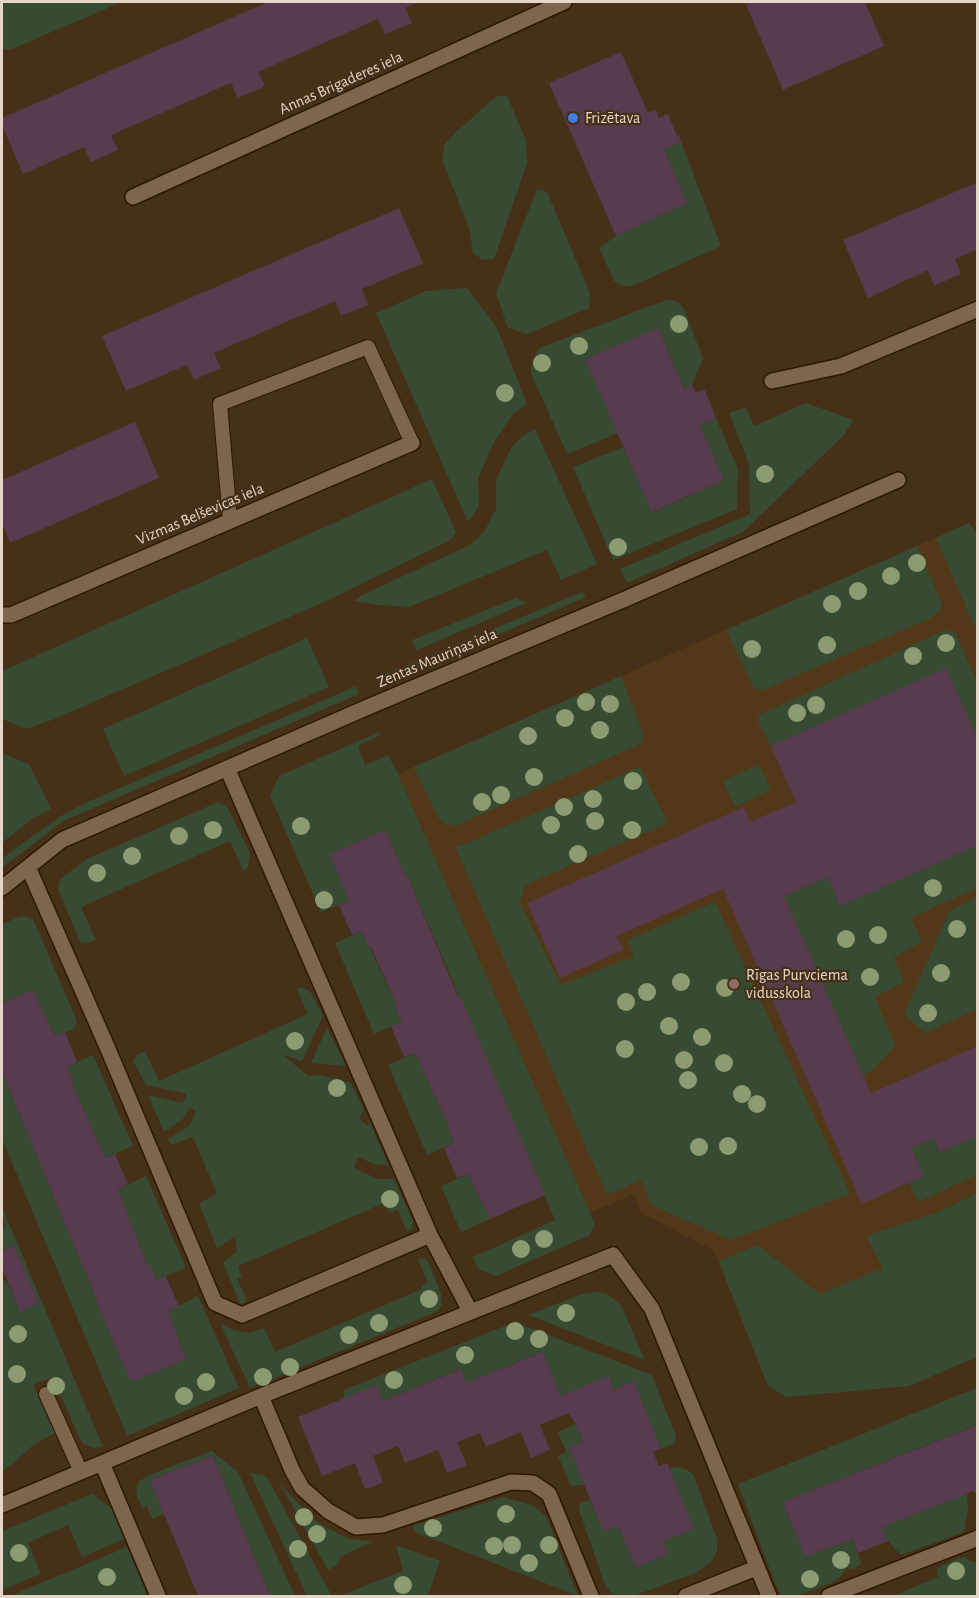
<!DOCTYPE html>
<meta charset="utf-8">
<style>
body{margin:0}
#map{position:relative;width:979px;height:1598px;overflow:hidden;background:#463018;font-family:"Alegreya Sans",sans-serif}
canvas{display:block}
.frame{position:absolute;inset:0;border:3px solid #e4d6c8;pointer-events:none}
</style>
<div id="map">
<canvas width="979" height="1598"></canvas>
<div class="frame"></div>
</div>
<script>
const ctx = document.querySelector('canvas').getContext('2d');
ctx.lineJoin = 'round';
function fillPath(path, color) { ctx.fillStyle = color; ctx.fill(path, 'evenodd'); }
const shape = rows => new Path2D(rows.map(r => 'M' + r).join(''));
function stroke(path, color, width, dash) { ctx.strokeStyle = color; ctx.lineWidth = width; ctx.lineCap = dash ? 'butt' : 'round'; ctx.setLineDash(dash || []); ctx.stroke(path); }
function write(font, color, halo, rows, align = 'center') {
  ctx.font = font + ' "Alegreya Sans",sans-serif'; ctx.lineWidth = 4.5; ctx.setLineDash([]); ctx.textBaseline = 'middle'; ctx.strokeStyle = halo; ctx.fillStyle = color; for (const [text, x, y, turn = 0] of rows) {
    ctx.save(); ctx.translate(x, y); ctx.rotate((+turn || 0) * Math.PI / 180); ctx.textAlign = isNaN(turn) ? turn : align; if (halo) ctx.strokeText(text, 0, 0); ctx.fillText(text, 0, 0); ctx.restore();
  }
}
fillPath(shape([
 [969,523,978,534,977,1357,787,1397,768,1386,714,1251,641,1213,634,1194,590,1213,398,774]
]), '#523718');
fillPath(shape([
 [2,2,122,2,12,49,2,50],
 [497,96,507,96,526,140,527,163,494,259,483,260,473,253,469,228,442,160,444,145,457,131],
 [681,142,721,246,632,286,622,286,614,281,599,248,616,236,687,203,664,149],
 [537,189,547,192,590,293,589,308,527,334,508,328,496,293],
 [467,288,497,328,527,404,513,414,494,442,478,478,479,506,468,522,376,313,426,291],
 [666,300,673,300,679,303,684,309,703,358,692,385,684,389,658,328,618,433,567,454,531,373,531,367,537,351,542,347],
 [806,403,854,420,843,436,743,532,627,583,620,569,750,514,749,464,729,413,746,407,754,426],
 [716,418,738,469,737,509,613,560,573,467,623,447,653,512,724,480,700,425],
 [535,429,597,564,561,580,547,550,409,607,378,605,355,601,362,595,470,545,484,532,496,509,496,480,511,448,524,435],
 [432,479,456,532,451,540,322,603,52,720,26,729,2,719,2,671],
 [969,523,977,534,977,632,936,538],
 [917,546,942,604,940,610,931,618,763,690,759,690,754,688,726,630],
 [582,592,586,597,381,685,378,677],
 [516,598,527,603,417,650,412,640],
 [951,630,956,634,977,682,977,740,946,669,771,746,758,722,759,715,941,632],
 [307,638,329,687,124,776,103,729],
 [621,676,643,733,642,742,636,746,455,826,445,824,438,818,414,767],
 [356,686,359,694,63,821,2,868,2,859,9,853,61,816,83,804],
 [379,732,381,735,358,746,365,765,388,755,398,774,595,1224,590,1235,496,1276,478,1269,473,1257,555,1220,407,875,405,875,385,830,331,854,349,901,321,912,270,796,279,776],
 [2,753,29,764,51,809,32,819,2,843],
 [759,764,771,790,735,807,723,781],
 [640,767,668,823,525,885,520,903,561,985,634,956,628,940,715,902,850,1194,731,1240,651,1205,641,1180,607,1195,455,846,465,844],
 [218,802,227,807,250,853,248,867,244,872,230,841,81,907,96,940,87,943,80,942,58,889,60,879,87,859],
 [977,845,977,888,911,918,922,942,894,957,904,982,875,997,895,1045,872,1071,863,1075,784,896,828,877,840,905],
 [977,898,977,1009,925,1033,904,1015,949,911],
 [21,916,33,919,77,1021,74,1029,55,1036,33,990,2,1003,2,924],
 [362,931,397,1005,395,1006,402,1022,374,1034,335,943],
 [296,988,303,988,310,991,323,1016,302,1061,282,1054,308,1076,321,1075,351,1083,364,1110,359,1119,368,1126,369,1121,389,1166,373,1164,358,1157,354,1168,378,1179,394,1179,413,1221,412,1229,407,1232,398,1210,389,1213,384,1203,238,1266,242,1277,237,1279,247,1299,244,1303,240,1304,223,1262,237,1252,235,1236,217,1249,199,1203,217,1194,193,1137,171,1145,168,1139,190,1125,196,1111,190,1107,183,1119,164,1132,148,1095,183,1103,187,1094,146,1085,133,1061,137,1055,145,1051,159,1081,308,1014],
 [327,1028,346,1066,311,1063],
 [415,1053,449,1126,448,1127,454,1143,427,1155,388,1065],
 [93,1055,133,1146,105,1158,72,1083,74,1082,67,1067],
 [2,1072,98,1303,97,1304,131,1381,186,1359,168,1311,198,1296,239,1388,127,1436,2,1139],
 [977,1136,977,1175,918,1202,909,1183,924,1176,911,1148,934,1138,941,1152],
 [468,1174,490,1219,461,1232,441,1186],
 [146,1176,186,1268,156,1280,147,1265,118,1189],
 [977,1193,977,1357,909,1386,787,1397,768,1386,719,1261,758,1245,820,1294,883,1268,866,1236,936,1213],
 [2,1207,103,1447,94,1448,82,1443,52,1377,33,1385,55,1433,33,1445,14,1463,2,1471,2,1282,6,1280,20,1311,39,1303,14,1246,2,1251,2,1229,6,1227,2,1215],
 [425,1258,428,1261,441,1294,442,1304,438,1311,250,1388,220,1323,235,1331,250,1333,264,1328,275,1352,422,1289,421,1286,428,1283,418,1260],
 [595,1292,607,1294,621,1305,645,1360,528,1315,582,1294],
 [515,1322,652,1375,676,1436,675,1443,661,1449,634,1382,614,1390,609,1377,560,1396,542,1352,466,1383,460,1369,383,1401,377,1386,344,1399,344,1390],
 [977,1388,977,1425,783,1502,805,1557,853,1539,861,1563,855,1569,846,1568,842,1575,832,1583,797,1596,782,1596,776,1586,738,1484],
 [576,1424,583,1441,569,1447,585,1485,571,1486,558,1456,566,1452,558,1432],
 [212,1451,238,1472,295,1596,270,1596,213,1456,150,1480,164,1514,152,1519,147,1506,142,1508,136,1494,138,1482,149,1475],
 [676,1467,686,1469,693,1474,717,1538,717,1551,712,1561,698,1572,633,1596,618,1596,611,1593,605,1585,579,1510,580,1503,590,1500,603,1531,618,1526,636,1567,668,1554,663,1541,693,1529,669,1469],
 [250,1473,263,1475,268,1479,332,1596,307,1596],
 [279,1482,303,1509,320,1524,347,1538,372,1542,340,1557,338,1565,328,1570],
 [967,1493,968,1509,964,1532,901,1555,888,1541,882,1527],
 [92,1494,112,1509,124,1539,82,1557,68,1525,28,1543,41,1574,2,1590,2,1531],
 [503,1497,532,1505,546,1516,578,1596,417,1533,412,1526],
 [396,1545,440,1561,428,1596,345,1596,344,1595,352,1591,403,1571],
 [127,1547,146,1592,143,1596,10,1596],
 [964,1556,970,1561,977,1562,976,1596,893,1596,938,1577,937,1568]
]), '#364b31');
fillPath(shape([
 [268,2,419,2,405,8,412,23,385,34,378,19,258,72,265,86,238,98,231,83,111,135,118,150,91,162,84,147,23,174,2,125,2,118],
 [745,2,865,2,884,46,783,90],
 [621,52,648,113,656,110,659,118,668,114,677,136,679,135,681,142,664,149,687,203,616,236,549,83],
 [978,182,978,249,955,259,961,274,934,286,928,270,868,298,843,240],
 [399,208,423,263,362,289,368,305,341,316,335,301,214,353,221,368,194,380,187,365,126,391,102,336],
 [658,328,684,389,692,385,696,393,705,390,716,418,700,425,724,480,652,512,585,359],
 [135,422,159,478,10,543,2,523,2,480],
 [946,668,978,740,978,845,840,906,828,877,784,896,871,1093,978,1046,978,1136,940,1152,934,1138,911,1148,924,1176,862,1204,723,889,617,936,623,950,560,978,527,903,744,807,750,822,796,802,771,746],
 [385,830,405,875,407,875,458,997,460,996,545,1195,490,1219,468,1174,457,1178,444,1148,454,1143,448,1127,449,1126,415,1053,404,1057,391,1026,402,1022,395,1006,397,1005,371,947,369,947,362,931,352,935,339,905,349,901,330,854],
 [33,990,55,1036,65,1032,77,1062,67,1067,74,1082,72,1083,105,1158,115,1154,128,1184,118,1189,147,1265,149,1263,156,1280,166,1276,179,1307,168,1311,186,1359,131,1382,97,1304,98,1303,2,1072,2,1003],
 [14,1246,39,1303,20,1312,2,1268,2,1251],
 [543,1352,560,1396,609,1376,614,1390,634,1381,661,1449,653,1452,659,1466,667,1463,694,1529,663,1541,668,1554,636,1567,618,1526,603,1531,569,1447,583,1441,576,1424,568,1413,540,1425,550,1450,531,1458,521,1432,486,1447,480,1433,457,1442,467,1465,447,1473,438,1450,405,1463,398,1446,373,1456,383,1482,374,1486,365,1489,355,1463,322,1476,298,1417,377,1385,383,1401,461,1369,466,1383],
 [978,1425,978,1499,974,1491,882,1527,888,1541,858,1553,853,1539,805,1557,783,1502],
 [213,1456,270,1596,198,1596,150,1480]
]), '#583b4e');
const service = shape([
 [230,520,220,404,368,347,412,443],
 [46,1394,81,1472]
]);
const minor = shape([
 [133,197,564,2],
 [772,381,841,366,978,309],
 [2,615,11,615,412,443],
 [227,768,430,1235,470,1311],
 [28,867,108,1049,215,1303,242,1315,430,1235],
 [2,888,62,840,375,704,623,600,898,480],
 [261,1396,292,1470,302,1488,328,1511,356,1527,383,1525,511,1482,533,1483,549,1494,591,1596],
 [102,1463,158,1596],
 [2,1505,261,1396,613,1255,652,1309,769,1596],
 [686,1596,756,1568],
 [829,1596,978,1538]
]);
stroke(service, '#2b1801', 16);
stroke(minor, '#2b1801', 18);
stroke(service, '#7e664c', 14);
stroke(minor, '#7e664c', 15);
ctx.fillStyle = '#8c9b71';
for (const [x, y] of [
 [679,324],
 [579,346],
 [542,363],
 [505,393],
 [765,474],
 [618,547],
 [917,563],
 [891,576],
 [858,591],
 [832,604],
 [946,643],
 [827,645],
 [752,649],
 [913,656],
 [586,702],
 [610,704],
 [816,705],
 [797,713],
 [565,718],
 [600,730],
 [528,736],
 [534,777],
 [633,781],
 [501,795],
 [593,799],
 [482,802],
 [564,807],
 [595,821],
 [551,825],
 [301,826],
 [213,830],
 [632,830],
 [179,836],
 [578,854],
 [132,856],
 [97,873],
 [933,888],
 [324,900],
 [957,929],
 [878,935],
 [846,939],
 [941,973],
 [870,977],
 [681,982],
 [725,988],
 [647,992],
 [626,1002],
 [928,1013],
 [669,1026],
 [702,1037],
 [295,1041],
 [625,1049],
 [684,1060],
 [724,1063],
 [688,1080],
 [337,1088],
 [742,1094],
 [757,1104],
 [728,1146],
 [699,1147],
 [390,1199],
 [544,1239],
 [521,1249],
 [429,1299],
 [566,1313],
 [379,1323],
 [515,1331],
 [18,1334],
 [349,1335],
 [539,1339],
 [465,1355],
 [290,1367],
 [17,1374],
 [263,1377],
 [394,1380],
 [206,1382],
 [56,1386],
 [184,1396],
 [506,1514],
 [304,1517],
 [433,1528],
 [317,1534],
 [512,1545],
 [549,1545],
 [494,1546],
 [298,1549],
 [19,1553],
 [841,1560],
 [529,1563],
 [956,1571],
 [107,1577],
 [810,1579],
 [403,1585]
]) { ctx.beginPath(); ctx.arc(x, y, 9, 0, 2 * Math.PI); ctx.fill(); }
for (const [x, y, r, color] of [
 [573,118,6,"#3f7fe0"],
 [734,984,6,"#8d6e63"]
]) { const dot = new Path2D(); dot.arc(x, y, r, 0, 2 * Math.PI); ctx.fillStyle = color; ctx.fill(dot); stroke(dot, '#463018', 2); }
write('16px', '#e4d6c8', '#463018', [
 ["Annas Brigaderes iela",341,83,-24],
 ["Vizmas Belševicas iela",200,514,-23],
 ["Zentas Mauriņas iela",437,658,-23]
]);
write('16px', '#e4d6c8', '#463018', [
 ["Frizētava",585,118],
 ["Rīgas Purvciema",746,975],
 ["vidusskola",746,993]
], 'left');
</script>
